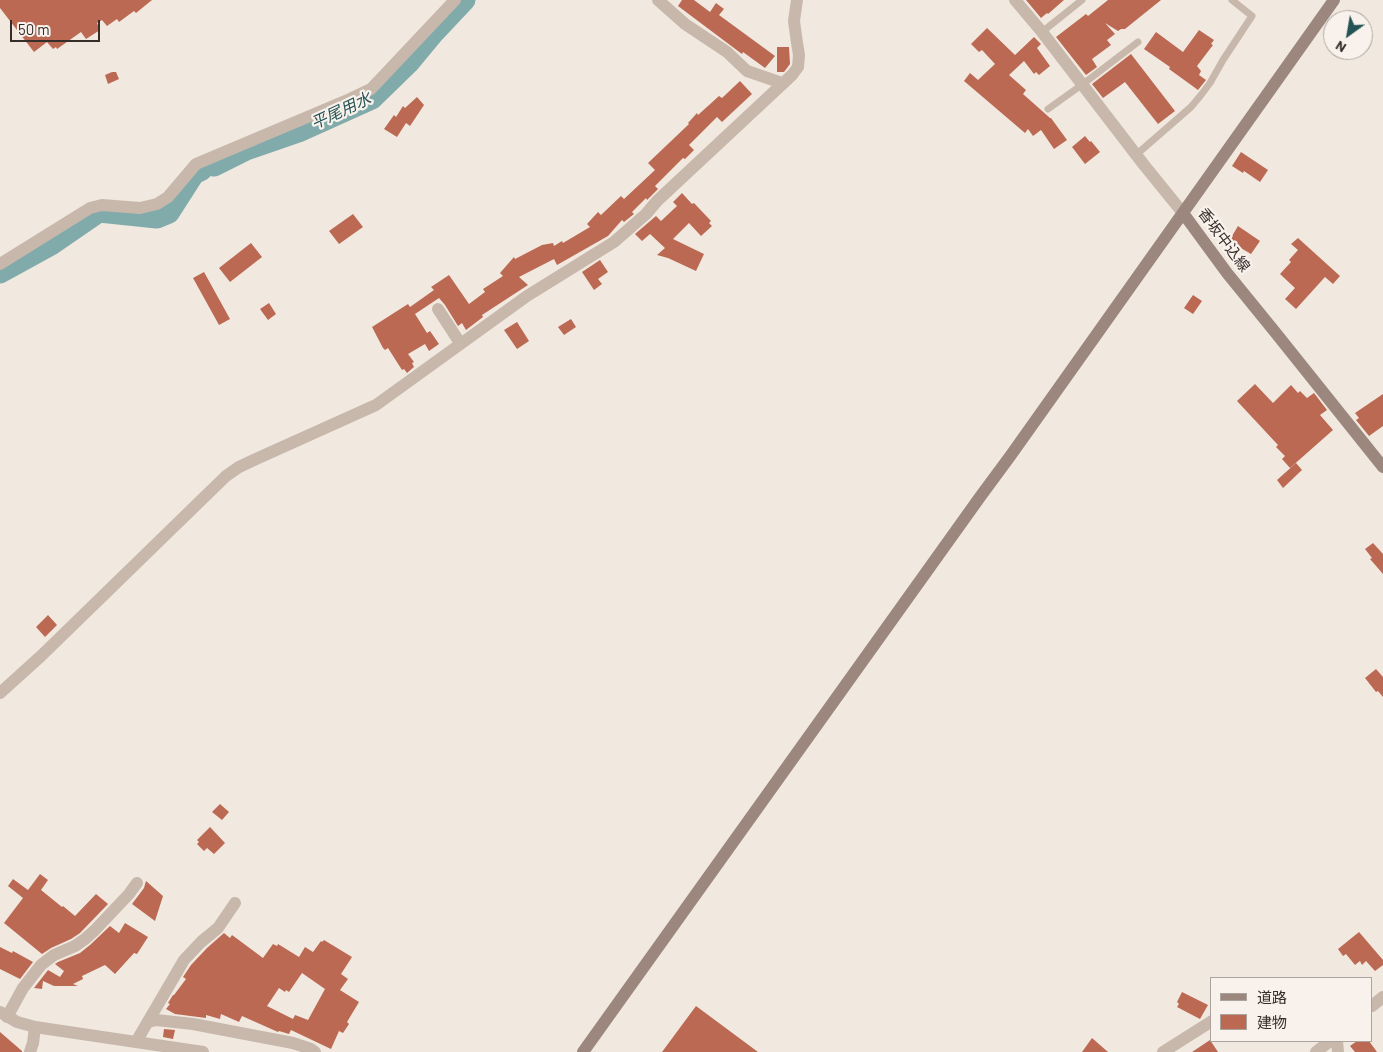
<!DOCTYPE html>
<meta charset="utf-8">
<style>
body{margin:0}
#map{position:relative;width:1383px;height:1052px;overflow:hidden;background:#f1e8df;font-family:Barlow,"Noto Sans JP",sans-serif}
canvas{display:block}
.legend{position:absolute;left:1210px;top:977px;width:162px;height:65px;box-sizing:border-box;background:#f9f2ec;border:1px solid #aba49e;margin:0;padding:6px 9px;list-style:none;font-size:15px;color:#372e2a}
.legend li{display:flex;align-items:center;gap:10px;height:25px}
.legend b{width:25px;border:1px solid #aba49e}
.north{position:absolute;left:1323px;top:10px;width:50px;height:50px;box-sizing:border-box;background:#f9f2ec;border:1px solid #aba49e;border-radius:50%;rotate:212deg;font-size:14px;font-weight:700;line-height:20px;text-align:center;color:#372e2a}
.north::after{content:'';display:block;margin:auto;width:18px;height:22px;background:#245355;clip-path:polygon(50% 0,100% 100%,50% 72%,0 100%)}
.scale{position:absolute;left:10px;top:20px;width:90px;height:22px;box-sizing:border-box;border:2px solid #372e2a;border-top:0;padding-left:6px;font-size:15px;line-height:18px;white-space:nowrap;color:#372e2a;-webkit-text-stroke:4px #f9f2ec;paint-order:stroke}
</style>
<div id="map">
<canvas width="1383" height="1052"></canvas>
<ul class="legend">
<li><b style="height:6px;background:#9b877e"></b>道路</li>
<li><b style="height:14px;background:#bb6953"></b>建物</li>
</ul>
<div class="north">N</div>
<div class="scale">50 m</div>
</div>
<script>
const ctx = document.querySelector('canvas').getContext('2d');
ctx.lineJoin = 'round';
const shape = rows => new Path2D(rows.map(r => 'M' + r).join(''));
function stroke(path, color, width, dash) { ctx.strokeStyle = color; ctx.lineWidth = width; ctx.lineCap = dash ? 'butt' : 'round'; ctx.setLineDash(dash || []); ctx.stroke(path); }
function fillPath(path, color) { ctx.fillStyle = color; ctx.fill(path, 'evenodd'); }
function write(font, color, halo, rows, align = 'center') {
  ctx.font = font + ' Barlow,"Noto Sans JP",sans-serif'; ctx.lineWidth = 4.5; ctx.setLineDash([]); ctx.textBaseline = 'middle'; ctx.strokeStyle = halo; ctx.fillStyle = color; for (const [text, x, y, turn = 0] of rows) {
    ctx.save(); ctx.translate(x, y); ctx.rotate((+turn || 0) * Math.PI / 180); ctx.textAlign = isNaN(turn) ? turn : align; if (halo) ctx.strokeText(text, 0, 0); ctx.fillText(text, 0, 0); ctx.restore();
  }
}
stroke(shape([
 [214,166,246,150,301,131,372,99,409,63,433,34,465,0],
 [0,273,51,245,99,212,157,218,169,213,194,174,202,170]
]), '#81abab', 21);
fillPath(shape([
 [0,0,152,0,136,13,134,11,119,22,117,19,107,26,102,20,97,23,100,30,86,39,81,32,57,49,56,47,53,49,47,42,34,52,0,8],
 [682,0,694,0,710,12,716,3,724,9,719,15,775,56,765,68,743,52,742,54,678,6],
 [1026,0,1064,0,1048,14,1047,13,1041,18],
 [1108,0,1161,0,1125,29,1121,29,1118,31,1105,23,1115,34,1107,40,1111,45,1092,59,1097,67,1086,75,1056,37,1086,14,1088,16],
 [987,28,1015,55,1034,37,1041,44,1037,48,1050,66,1039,75,1036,72,1034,74,1024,61,1009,75,1026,90,1023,94,1050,118,1051,118,1067,140,1054,149,1041,130,1033,136,1028,129,1025,133,964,81,970,73,978,80,995,64,982,50,979,52,971,44],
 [1199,30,1214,40,1211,44,1213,45,1197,66,1201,71,1199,75,1206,80,1198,90,1169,69,1170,67,1144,49,1156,32,1183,52],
 [777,47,789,47,790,64,784,72,777,72],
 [1131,54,1175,111,1158,124,1125,82,1103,98,1092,84],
 [112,72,116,72,119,79,108,84,105,75],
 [740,81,752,94,722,122,717,117,689,145,694,150,685,159,683,158,655,186,658,189,647,200,646,198,632,212,634,214,624,222,622,220,608,236,557,265,554,259,519,277,528,285,482,315,483,317,466,330,462,323,458,326,445,305,439,298,415,314,427,333,430,331,439,344,429,351,425,344,408,354,414,362,412,363,414,367,407,373,404,369,402,370,388,348,385,350,383,348,372,327,408,304,410,307,434,290,431,287,449,275,469,304,485,292,483,289,503,276,500,273,514,257,515,259,542,245,553,243,554,246,562,241,563,243,590,227,587,224,598,212,601,215,621,196,624,199,655,170,648,163,689,124,688,123,697,113,698,115,719,96,722,98],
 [417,97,424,105,410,126,406,123,397,137,384,129,394,115,396,117,403,106,405,108],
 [1085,136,1090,142,1091,141,1100,152,1085,164,1072,147],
 [1241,152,1268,170,1260,182,1244,171,1243,173,1232,166],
 [682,193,692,204,694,203,711,221,709,223,712,226,701,236,689,223,673,239,704,254,696,271,668,258,657,255,665,248,650,234,642,241,635,234,656,216,661,221,677,206,673,202],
 [353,214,363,227,339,244,329,231],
 [1238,226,1260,241,1251,254,1229,241],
 [1298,238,1340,276,1333,284,1325,277,1296,309,1285,299,1295,288,1280,274,1291,262,1289,260,1298,250,1291,244],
 [251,243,262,257,230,282,219,268],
 [600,260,608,272,598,279,602,284,594,290,582,272],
 [204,272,230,319,219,325,193,278],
 [1193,295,1202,301,1193,314,1184,308],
 [269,303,276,314,268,320,260,309],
 [571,319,576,327,564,335,558,327],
 [517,322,529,341,517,349,504,330],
 [1255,384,1273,403,1291,385,1298,393,1300,391,1307,398,1314,393,1327,410,1320,415,1333,430,1290,468,1282,459,1285,456,1276,447,1278,445,1237,401],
 [1383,394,1383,426,1369,436,1356,420,1359,418,1355,413],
 [1296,463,1302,470,1283,488,1277,480],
 [1373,543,1383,554,1383,574,1370,559,1372,558,1365,549],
 [48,615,57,625,45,637,36,627],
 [1376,669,1383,677,1383,697,1378,691,1376,692,1365,678],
 [220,804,229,812,222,820,212,812],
 [210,827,225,843,214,854,207,848,204,851,197,844,199,842,197,840],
 [40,874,48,880,41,890,62,907,63,906,75,916,96,894,108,904,80,933,71,939,51,948,42,954,4,923,23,898,8,886,13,879,28,890],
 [146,881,163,896,155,921,132,904,144,888],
 [125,923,148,937,137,954,134,953,115,974,105,965,82,976,83,979,73,984,78,986,54,986,43,981,42,989,34,988,48,970,60,977,64,971,55,964,58,962,80,953,90,945,110,926,119,933],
 [1359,932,1383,960,1383,965,1375,971,1366,961,1362,965,1360,961,1355,965,1346,954,1343,956,1338,949],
 [224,933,230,938,232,935,263,958,273,944,277,946,278,944,299,957,305,947,313,952,321,941,322,942,324,940,352,957,341,974,348,979,340,990,359,1002,347,1022,349,1024,343,1033,339,1031,331,1049,291,1030,289,1034,279,1031,278,1032,242,1016,239,1022,221,1014,220,1019,206,1015,206,1018,175,1014,166,1009,170,1004,168,1003,173,995,174,995,186,979,183,977,191,965,207,948],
 [302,973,325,989,308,1020,295,1015,293,1019,267,1006,279,988,285,992,286,990,289,992],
 [0,947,12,953,13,951,33,962,20,979,0,969],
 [1182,992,1208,1005,1200,1019,1177,1007,1179,1004,1177,1002],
 [696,1006,758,1052,662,1052],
 [164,1029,175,1030,173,1039,163,1037],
 [0,1032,22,1051,22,1052,0,1052],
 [1092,1038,1108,1052,1082,1052],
 [1210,1040,1218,1052,1192,1052],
 [1357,1041,1369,1041,1377,1052,1355,1052,1350,1046]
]), '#bb6953');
stroke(shape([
 [1042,32,1082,0],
 [1048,109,1083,84,1138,42],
 [1137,154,1191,107,1201,95,1210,83,1223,60,1252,16,1232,0]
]), '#c8b8ac', 7);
stroke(shape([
 [658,0,685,24,727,52,747,71,782,83],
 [1015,0,1042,32,1144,165,1183,213],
 [0,264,90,208,102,205,140,208,157,204,168,197,196,164,350,99,371,89,455,0],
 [438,309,460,343],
 [0,693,41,656,226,476,239,467,256,459,376,405,527,296,614,242,646,214,657,201,792,75,798,67,799,55,797,43,794,21,797,0],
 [1372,1006,1383,997],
 [0,1012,17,1022,35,1027,203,1052],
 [7,1017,23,988,41,965,54,955,75,946,85,939,95,930,129,894,137,883],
 [148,1022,156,1020,193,1024,293,1043,311,1049,315,1052],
 [1337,1041,1338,1052],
 [136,1042,184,960,201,942,218,928,235,903],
 [30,1052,33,1043,35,1027],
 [1163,1052,1212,1021],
 [1316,1052,1330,1041]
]), '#c8b8ac', 12);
stroke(shape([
 [1183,213,1227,273,1275,332,1383,467],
 [583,1052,980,497,1011,455,1334,0]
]), '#9b877e', 12);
write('15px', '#372e2a', '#f9f2ec', [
 ["香坂中込線",1224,240,53]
]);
write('italic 16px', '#245355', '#f9f2ec', [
 ["平尾用水",341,111,-25]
]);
</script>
